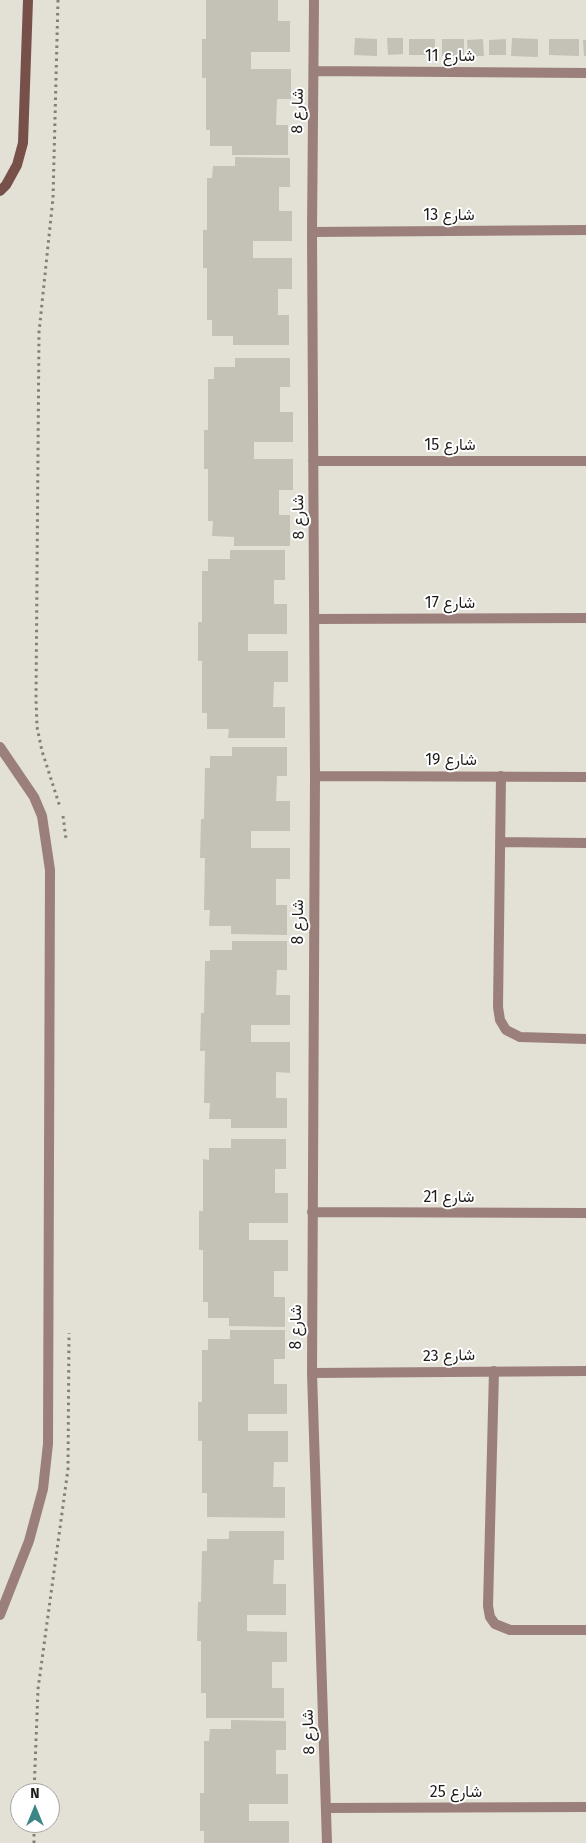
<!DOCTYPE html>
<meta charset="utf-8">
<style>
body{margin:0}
#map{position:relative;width:586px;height:1843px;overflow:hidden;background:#e3e0d6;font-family:"Fira Sans",sans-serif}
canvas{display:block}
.north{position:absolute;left:10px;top:1783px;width:50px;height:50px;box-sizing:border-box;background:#fff;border:1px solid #a5a5a3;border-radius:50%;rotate:0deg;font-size:14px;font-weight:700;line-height:20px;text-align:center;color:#1e1d1a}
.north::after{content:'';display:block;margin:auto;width:18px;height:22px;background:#3e8686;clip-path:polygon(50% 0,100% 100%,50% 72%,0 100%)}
</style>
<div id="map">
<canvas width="586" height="1843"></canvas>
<div class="north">N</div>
</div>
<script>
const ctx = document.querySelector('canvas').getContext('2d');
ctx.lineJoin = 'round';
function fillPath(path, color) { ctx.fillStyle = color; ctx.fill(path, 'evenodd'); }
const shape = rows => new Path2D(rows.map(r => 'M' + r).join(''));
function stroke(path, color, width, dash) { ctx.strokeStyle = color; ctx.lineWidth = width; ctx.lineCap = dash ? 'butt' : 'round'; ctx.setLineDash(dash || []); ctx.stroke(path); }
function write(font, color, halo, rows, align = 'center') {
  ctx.font = font + ' "Fira Sans",Vazirmatn,sans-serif'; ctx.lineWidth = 4; ctx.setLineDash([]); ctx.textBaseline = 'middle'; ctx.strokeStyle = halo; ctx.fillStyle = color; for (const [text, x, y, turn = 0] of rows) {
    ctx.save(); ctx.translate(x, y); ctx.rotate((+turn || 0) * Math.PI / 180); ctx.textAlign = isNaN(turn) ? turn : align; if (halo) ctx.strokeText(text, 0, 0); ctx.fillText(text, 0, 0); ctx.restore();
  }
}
fillPath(shape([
 [206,0,278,0,278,21,290,21,290,52,251,52,251,69,291,69,291,99,277,99,276,125,288,125,288,155,232,155,232,146,210,146,210,130,206,130,206,78,202,78,202,39,206,39],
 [355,38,377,39,377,56,354,55],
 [387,38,403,38,403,54,388,55],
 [512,38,538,39,538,57,511,56],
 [409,39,435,39,435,55,409,55],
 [442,39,464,39,464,56,442,56],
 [483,39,484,56,468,56,467,40],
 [506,39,506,55,489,55,489,40],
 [549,39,579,39,579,56,549,55],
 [583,40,586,40,586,56,584,56],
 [235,157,290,158,290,187,279,187,279,211,292,211,292,241,253,241,253,258,292,258,292,289,278,289,278,315,289,315,289,345,233,345,233,336,212,336,212,320,207,320,207,268,203,268,203,230,207,230,207,178,212,178,213,166,235,166],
 [235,358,290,358,290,387,280,387,280,412,293,412,293,442,254,442,254,459,293,459,293,490,279,490,279,515,290,515,290,546,234,546,234,537,212,536,213,521,208,521,208,469,204,469,204,430,208,430,208,379,214,379,214,367,235,367],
 [230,550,285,550,285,580,274,580,274,604,287,604,287,634,248,634,248,651,288,651,288,682,274,682,273,707,285,707,285,738,228,738,229,729,207,729,207,713,202,713,202,661,198,661,198,622,202,622,202,571,208,571,208,559,230,559],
 [232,747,287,747,287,776,277,776,276,801,290,801,290,831,251,831,251,848,290,848,290,879,276,879,276,905,287,905,287,935,231,934,231,926,209,926,210,910,204,910,205,858,200,858,201,819,204,819,205,768,210,768,210,756,232,756],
 [232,941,287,941,287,970,277,970,276,995,290,995,290,1025,251,1025,251,1042,290,1042,290,1073,276,1072,276,1098,287,1098,287,1128,231,1128,231,1119,209,1119,210,1103,204,1103,205,1051,200,1051,201,1013,204,1013,205,961,210,961,210,950,232,950],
 [231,1139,286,1139,286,1169,275,1169,275,1193,288,1193,288,1223,249,1223,249,1240,288,1240,288,1271,274,1271,274,1297,285,1297,285,1327,229,1326,229,1318,208,1318,208,1302,203,1302,203,1250,199,1250,199,1211,203,1211,203,1159,209,1160,209,1148,231,1148],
 [230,1330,285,1330,285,1359,274,1359,274,1384,287,1384,287,1414,248,1414,248,1431,288,1431,288,1462,274,1462,273,1487,285,1487,285,1518,207,1517,207,1493,202,1493,202,1441,198,1441,198,1402,202,1402,202,1350,208,1350,208,1339,230,1339],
 [229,1531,284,1531,284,1560,274,1560,273,1584,286,1584,286,1615,247,1615,247,1631,287,1632,287,1662,272,1662,272,1688,284,1688,284,1718,206,1718,206,1693,201,1693,201,1641,197,1641,198,1602,201,1602,202,1551,207,1551,207,1539,229,1539],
 [231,1720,286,1721,286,1750,276,1750,276,1774,288,1774,288,1804,249,1804,249,1821,289,1821,289,1843,204,1843,204,1831,200,1831,200,1793,204,1793,204,1741,209,1741,210,1729,231,1729]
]), '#c4c1b7');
stroke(shape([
 [58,0,53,198,39,332,36,699,37,727,42,751,60,807],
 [63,816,66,839],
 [34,1793,38,1689,68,1469,69,1333],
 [34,1843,34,1823]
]), '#817f78', 3, [2.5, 4]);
stroke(shape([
 [0,747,34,797,42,816,50,870,48,1444,43,1489,29,1541,0,1615],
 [501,776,498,1007,500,1020,506,1030,520,1037,586,1039],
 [500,842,586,843],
 [494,1371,488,1606,490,1617,495,1624,510,1630,586,1630]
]), '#9b7f7a', 10);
stroke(shape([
 [314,0,312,232,315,776,312,1373,327,1843],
 [314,71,586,73],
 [312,232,586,230],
 [313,461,586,461],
 [315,619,586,618],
 [315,776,586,777],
 [312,1212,586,1213],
 [312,1373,586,1371],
 [327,1808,586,1807]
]), '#9b7f7a', 10);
stroke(shape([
 [0,191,6,185,17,165,23,143,28,0]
]), '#78504a', 10);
write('16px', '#1e1d1a', '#fff', [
 ["شارع 11",450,57],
 ["شارع 8",298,111,-89],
 ["شارع 13",449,216],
 ["شارع 15",450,446],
 ["شارع 8",299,517,-91],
 ["شارع 17",450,604],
 ["شارع 19",451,761],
 ["شارع 8",299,922,-90],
 ["شارع 21",449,1198],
 ["شارع 8",297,1327,-90],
 ["شارع 23",449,1356,-1],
 ["شارع 8",309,1732,-92],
 ["شارع 25",456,1793]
]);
</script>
